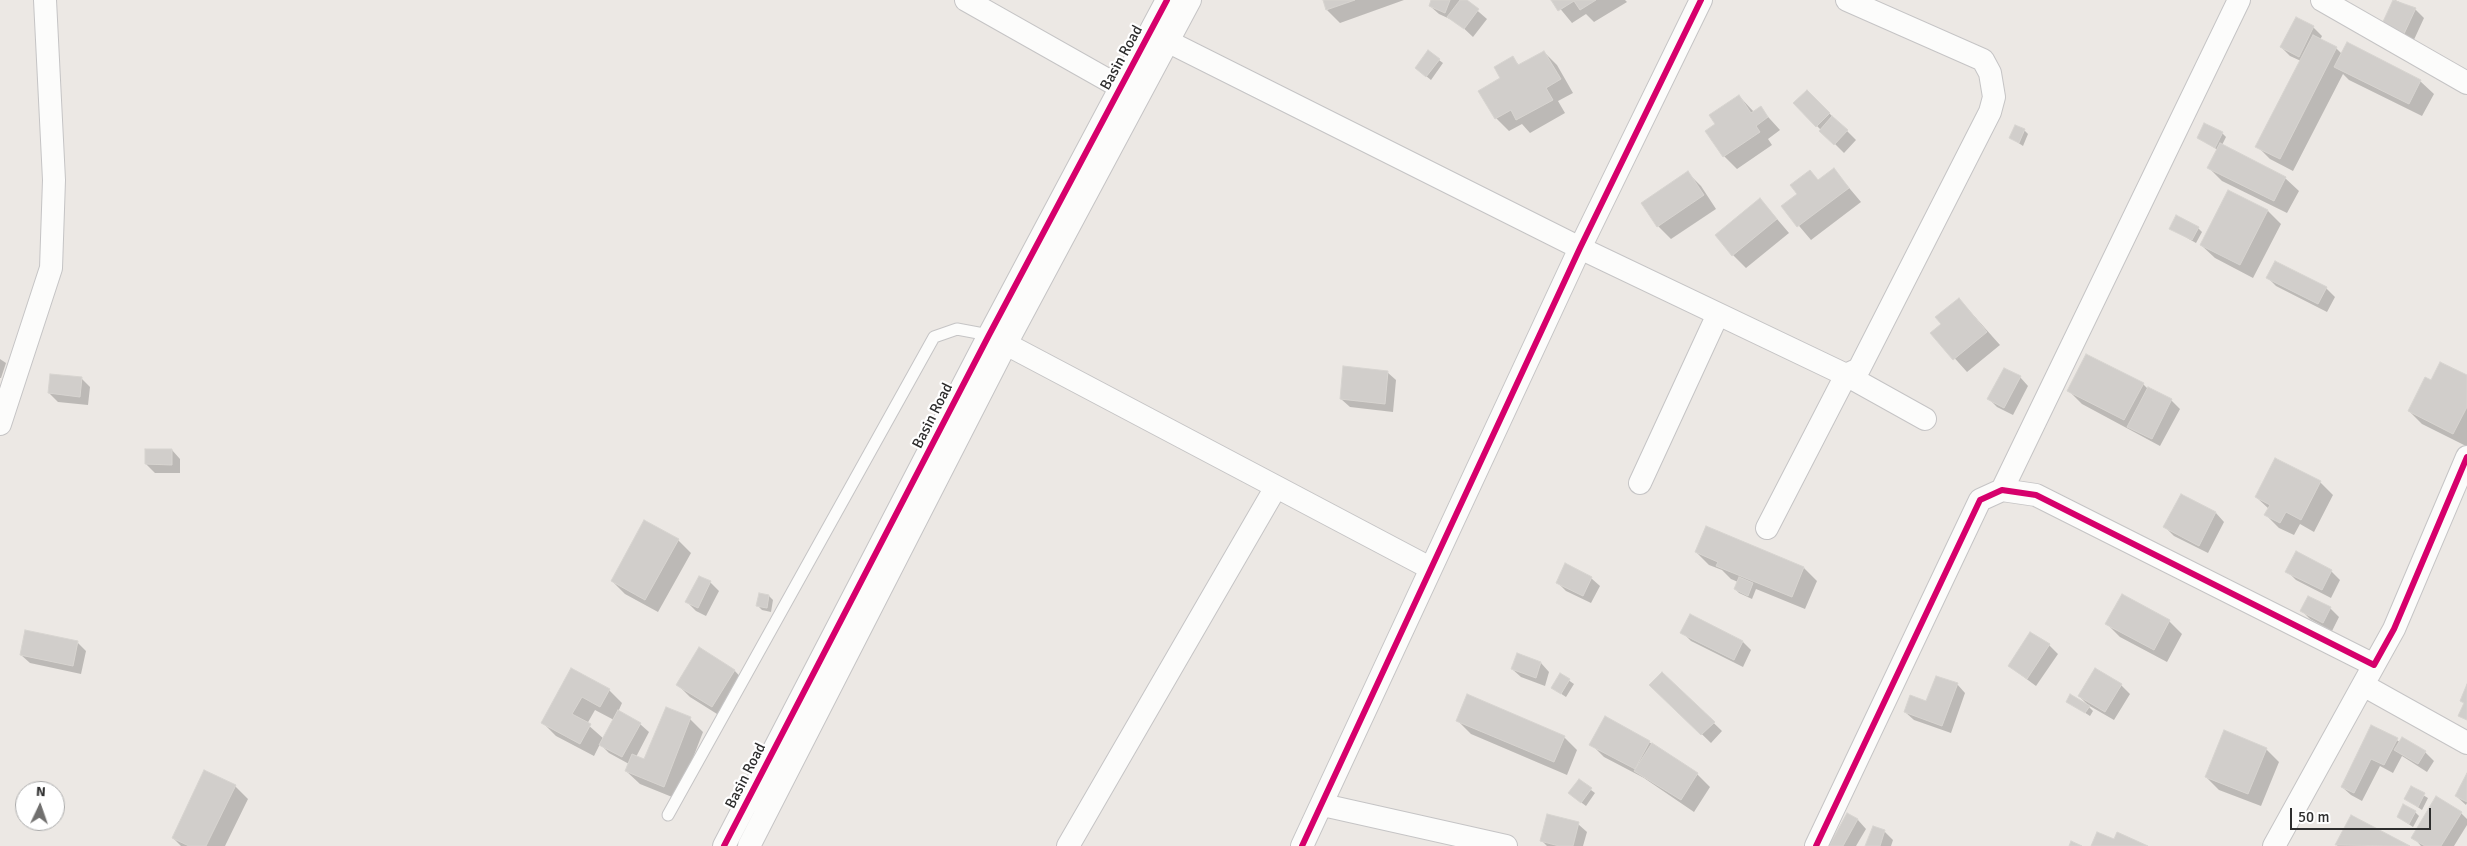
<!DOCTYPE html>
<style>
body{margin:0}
#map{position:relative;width:2467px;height:846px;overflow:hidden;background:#ece8e4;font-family:Signika,sans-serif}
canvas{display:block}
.north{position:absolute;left:15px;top:781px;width:50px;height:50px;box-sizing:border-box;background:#fff;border:1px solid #ababab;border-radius:50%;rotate:3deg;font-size:14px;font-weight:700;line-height:20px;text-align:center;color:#2e2e2e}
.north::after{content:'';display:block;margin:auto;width:18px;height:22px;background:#706f6e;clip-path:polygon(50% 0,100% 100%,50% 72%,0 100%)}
.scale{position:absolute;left:2290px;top:808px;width:141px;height:22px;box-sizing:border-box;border:2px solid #2e2e2e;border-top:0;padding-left:6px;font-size:15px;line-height:18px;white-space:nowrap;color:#2e2e2e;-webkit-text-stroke:4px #fff;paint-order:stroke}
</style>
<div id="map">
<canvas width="2467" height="846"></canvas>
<div class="north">N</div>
<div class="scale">50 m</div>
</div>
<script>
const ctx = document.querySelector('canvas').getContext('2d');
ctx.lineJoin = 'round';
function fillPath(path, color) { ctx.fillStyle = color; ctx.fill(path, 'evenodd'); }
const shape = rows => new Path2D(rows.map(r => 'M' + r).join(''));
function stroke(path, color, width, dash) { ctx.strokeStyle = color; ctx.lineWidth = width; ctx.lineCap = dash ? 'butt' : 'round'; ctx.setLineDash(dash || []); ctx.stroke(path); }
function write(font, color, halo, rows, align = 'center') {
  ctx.font = font + ' Signika,sans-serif'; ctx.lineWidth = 4.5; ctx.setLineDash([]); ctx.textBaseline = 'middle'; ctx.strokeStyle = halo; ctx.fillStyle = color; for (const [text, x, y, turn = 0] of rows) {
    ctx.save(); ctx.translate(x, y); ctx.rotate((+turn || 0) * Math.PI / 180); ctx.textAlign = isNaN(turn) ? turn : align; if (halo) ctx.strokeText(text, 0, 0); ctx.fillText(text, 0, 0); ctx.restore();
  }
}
fillPath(shape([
 [1324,0,1404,0,1340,23,1327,10],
 [1432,0,1465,0,1487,19,1473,37,1457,22,1457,24,1452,20,1439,14,1430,6],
 [1553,0,1625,0,1627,2,1594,22,1586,14,1572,23],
 [2395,0,2415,9,2424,18,2412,44,2383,26],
 [2313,27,2322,36,2320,40,2336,48,2342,54,2420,81,2434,94,2422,116,2349,80,2343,74,2293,171,2270,159,2257,146,2301,61,2290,56,2281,47],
 [1544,52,1557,65,1573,93,1558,101,1565,113,1530,133,1522,124,1509,131,1496,118,1502,78,1512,58,1520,66],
 [1439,60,1443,63,1431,80,1421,72],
 [1807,91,1856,140,1844,153,1794,103],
 [1739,96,1754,112,1760,108,1780,130,1768,139,1772,145,1737,169,1724,156,1717,125],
 [2024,130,2028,134,2023,146,2011,138],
 [2222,133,2226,137,2222,145,2285,178,2299,191,2287,213,2222,181,2209,168,2218,150,2198,138],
 [1834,170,1861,202,1811,240,1783,207,1799,194,1810,171,1819,181],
 [1688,173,1701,186,1716,209,1671,239,1658,226],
 [2229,191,2268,211,2281,224,2253,278,2215,258,2201,245],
 [1760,199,1789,233,1746,268,1733,255],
 [2198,228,2202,232,2196,243,2171,229],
 [2268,278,2326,288,2335,297,2327,312,2276,286],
 [1959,299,2000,345,1967,372,1932,333,1942,324],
 [0,359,6,363,1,378,0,378],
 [1387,372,1396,380,1393,412,1350,407,1341,399],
 [2020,377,2028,386,2013,415,1997,407,1989,399],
 [2467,377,2467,445,2466,446,2422,424,2409,411,2431,382],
 [82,379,90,387,88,405,58,402,49,393],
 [2143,384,2148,389,2171,400,2180,409,2160,446,2082,404,2069,391],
 [172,450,180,459,180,473,155,473,146,464],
 [2320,482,2333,495,2314,532,2300,524,2294,535,2279,528,2266,515,2269,509,2256,497],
 [2181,496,2216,513,2224,522,2208,553,2174,536,2165,527],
 [1706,528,1804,568,1817,581,1805,609,1756,589,1752,599,1739,593,1735,589,1738,582,1731,579,1722,570,1709,565,1696,552],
 [678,540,691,553,658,612,625,594,612,581],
 [2287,571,2331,571,2340,580,2331,598,2296,580],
 [1591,578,1600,586,1591,603,1566,591,1557,582],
 [710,582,719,591,706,616,696,611,687,602],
 [769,596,773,600,771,612,762,610,758,606],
 [2308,597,2330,608,2339,617,2332,631,2310,619,2302,611],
 [1691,615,1743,642,1751,650,1743,667,1691,641,1682,632],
 [2169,621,2182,634,2167,662,2120,637,2107,624],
 [77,642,86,651,81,674,30,663,21,655],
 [2049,645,2058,654,2036,686,2009,666],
 [1518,655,1541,663,1549,672,1545,686,1521,677,1512,669],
 [572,669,609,690,622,703,618,712,640,724,649,732,636,757,645,761,690,719,703,732,677,799,640,784,626,771,629,764,609,753,600,744,594,756,556,736,543,723],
 [595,710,614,720,604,739,587,724],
 [734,670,747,684,725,719,690,697,677,684],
 [1662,673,1722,731,1711,743,1651,685],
 [1561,675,1574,684,1566,697,1557,691],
 [1957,684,1965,693,1951,733,1914,720,1905,712,1927,703],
 [2121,685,2130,694,2114,720,2088,705,2079,696],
 [2068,702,2089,707,2093,711,2090,716],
 [1458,721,1564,737,1577,750,1567,775,1471,734],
 [2372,726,2400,742,2402,739,2425,752,2434,761,2427,772,2402,756,2393,773,2380,766,2362,801,2351,795,2342,787],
 [1649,742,1697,774,1710,787,1694,812,1644,778,1604,757,1591,744],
 [2266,749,2279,762,2261,806,2219,790,2206,777],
 [2467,775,2467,803,2466,805,2456,796],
 [1579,781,1595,793,1586,806,1574,797],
 [235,786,248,799,225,846,181,846,173,838],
 [2411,788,2428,798,2422,810,2406,799],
 [2415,812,2419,816,2413,827,2398,817],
 [2461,813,2467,819,2467,825,2454,846,2421,846,2413,837],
 [1848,815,1858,820,1866,829,1856,846,1830,846],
 [2352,816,2407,846,2337,846],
 [1578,824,1587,832,1583,846,1547,846,1542,841],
 [1884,831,1893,840,1891,846,1867,846]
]), '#0003');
const building = shape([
 [1323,0,1355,0,1326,10,1323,0],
 [1431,0,1450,0,1445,13,1429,6,1431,0],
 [1460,0,1467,0,1479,9,1464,29,1447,17,1460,0],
 [1551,0,1596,0,1580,10,1574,1,1558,11,1551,0],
 [2393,0,2416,8,2403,36,2381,26,2393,0],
 [2296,17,2314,26,2299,57,2280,47,2296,17],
 [2313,35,2337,47,2280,159,2255,147,2313,35],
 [2347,42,2421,80,2409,104,2334,67,2347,42],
 [1428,50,1440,59,1426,77,1415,68,1428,50],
 [1544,51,1561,79,1546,88,1553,100,1516,120,1511,110,1495,119,1478,91,1500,78,1494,67,1513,56,1518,65,1544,51],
 [1807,90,1830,113,1816,127,1793,103,1807,90],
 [1739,95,1751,113,1761,106,1768,117,1756,126,1760,132,1723,157,1705,131,1715,124,1709,115,1739,95],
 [1832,116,1848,130,1834,145,1819,131,1832,116],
 [2204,123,2223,132,2215,148,2197,138,2204,123],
 [2015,125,2025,129,2019,143,2009,138,2015,125],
 [2220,143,2286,177,2274,201,2207,168,2220,143],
 [1834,168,1849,188,1797,227,1781,206,1797,194,1790,185,1810,170,1818,180,1834,168],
 [1688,171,1704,195,1657,227,1641,203,1688,171],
 [2228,190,2268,210,2240,265,2200,245,2228,190],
 [1760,198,1777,219,1732,256,1715,235,1760,198],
 [2176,215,2199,227,2192,240,2169,229,2176,215],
 [2275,261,2327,287,2318,304,2266,278,2275,261],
 [1959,298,1987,332,1953,360,1930,333,1941,324,1935,317,1959,298],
 [2086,354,2144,383,2124,420,2067,391,2086,354],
 [2440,362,2467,375,2467,407,2453,434,2408,411,2425,377,2431,380,2440,362],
 [1343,366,1388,371,1385,404,1340,399,1343,366],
 [2004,368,2021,376,2004,408,1987,399,2004,368],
 [50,374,82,377,80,397,48,393,50,374],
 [2148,387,2172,399,2152,439,2127,427,2148,387],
 [145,449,172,449,172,465,145,464,145,449],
 [2275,458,2321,481,2301,520,2286,512,2280,523,2264,515,2270,505,2255,497,2275,458],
 [2181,494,2216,512,2199,546,2163,527,2181,494],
 [644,520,679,539,645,600,611,581,644,520],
 [1706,526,1804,567,1792,597,1716,566,1718,562,1695,552,1706,526],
 [2296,551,2332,570,2322,590,2285,572,2296,551],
 [1565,563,1592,577,1583,596,1556,583,1565,563],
 [699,576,711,581,698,608,685,602,699,576],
 [1739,577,1753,583,1748,596,1734,589,1739,577],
 [759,593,769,595,767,608,756,606,759,593],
 [2122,594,2170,620,2154,650,2105,624,2122,594],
 [2308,596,2331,607,2323,623,2300,611,2308,596],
 [1690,614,1743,641,1734,660,1680,633,1690,614],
 [25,630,78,641,73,666,20,655,25,630],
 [2030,632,2050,644,2027,679,2008,666,2030,632],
 [699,647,735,670,712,707,676,685,699,647],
 [1517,653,1541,662,1536,678,1511,669,1517,653],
 [571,668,610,689,600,707,582,697,572,714,591,724,580,744,541,723,571,668],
 [2095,668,2122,684,2105,712,2078,696,2095,668],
 [1662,672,1715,722,1701,735,1649,685,1662,672],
 [1560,673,1570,679,1561,694,1551,688,1560,673],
 [1936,676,1958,683,1942,726,1904,712,1910,695,1926,701,1936,676],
 [2467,684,2467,720,2458,716,2464,703,2460,701,2467,684],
 [1467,694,1565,736,1554,762,1456,721,1467,694],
 [2070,694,2090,706,2085,713,2066,702,2070,694],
 [666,707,691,717,664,787,625,771,632,754,644,759,666,707],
 [618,710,641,723,622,757,599,745,618,710],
 [1605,716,1650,741,1635,769,1589,745,1605,716],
 [2371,725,2398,738,2384,765,2371,759,2354,793,2341,787,2371,725],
 [2224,730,2267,748,2248,794,2205,777,2224,730],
 [2402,737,2426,751,2418,764,2394,750,2402,737],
 [1652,743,1698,773,1681,800,1634,771,1652,743],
 [204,770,236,785,206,846,189,846,172,838,204,770],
 [2467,773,2467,802,2455,796,2467,773],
 [1579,779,1592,788,1581,803,1568,793,1579,779],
 [2411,786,2425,793,2418,807,2404,799,2411,786],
 [2436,796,2462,812,2441,846,2425,846,2411,838,2436,796],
 [2403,804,2416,811,2409,824,2397,817,2403,804],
 [1847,813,1858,819,1843,846,1829,846,1847,813],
 [1547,814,1579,822,1573,846,1559,846,1540,841,1547,814],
 [2351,815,2410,846,2335,845,2351,815],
 [1873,826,1885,830,1880,846,1865,846,1873,826],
 [2097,832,2114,839,2117,832,2148,846,2091,846,2097,832],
 [2071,841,2082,846,2069,846,2071,841]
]);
fillPath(building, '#d1cecb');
stroke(building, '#d7d4d0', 1);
const lane = shape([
 [668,815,934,337,957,329,989,335]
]);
const street = shape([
 [966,0,1120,87],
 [2322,0,2467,83],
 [1169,42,1580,248,1846,375,1925,419],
 [1006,344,1430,568],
 [0,424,51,268,54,180,45,0],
 [1640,483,1718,314],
 [2002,490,2239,0],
 [1767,528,1846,375,1859,369,1990,112,1994,97,1990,73,1983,60,1847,0],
 [2363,685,2467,743],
 [1323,805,1506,846],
 [724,846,989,335,1167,0],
 [749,846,1006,344,1190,0],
 [1068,846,1276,487],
 [1302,846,1580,248,1701,0],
 [1816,846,1980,500,2002,490,2036,495,2374,665,2394,629,2467,457],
 [2274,846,2374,665]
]);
stroke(lane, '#c5c4c5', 13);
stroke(street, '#c5c4c5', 24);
stroke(lane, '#fcfcfb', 11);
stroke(street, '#fcfcfb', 22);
stroke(shape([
 [724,846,989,335,1167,0],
 [1302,846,1580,248,1701,0],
 [1816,846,1980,500,2002,490,2036,495,2374,665,2394,629,2467,457]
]), '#d6006c', 6);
write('15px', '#2e2e2e', '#fff', [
 ["Basin Road",1122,58,-61],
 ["Basin Road",933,416,-63],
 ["Basin Road",746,776,-63]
]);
</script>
